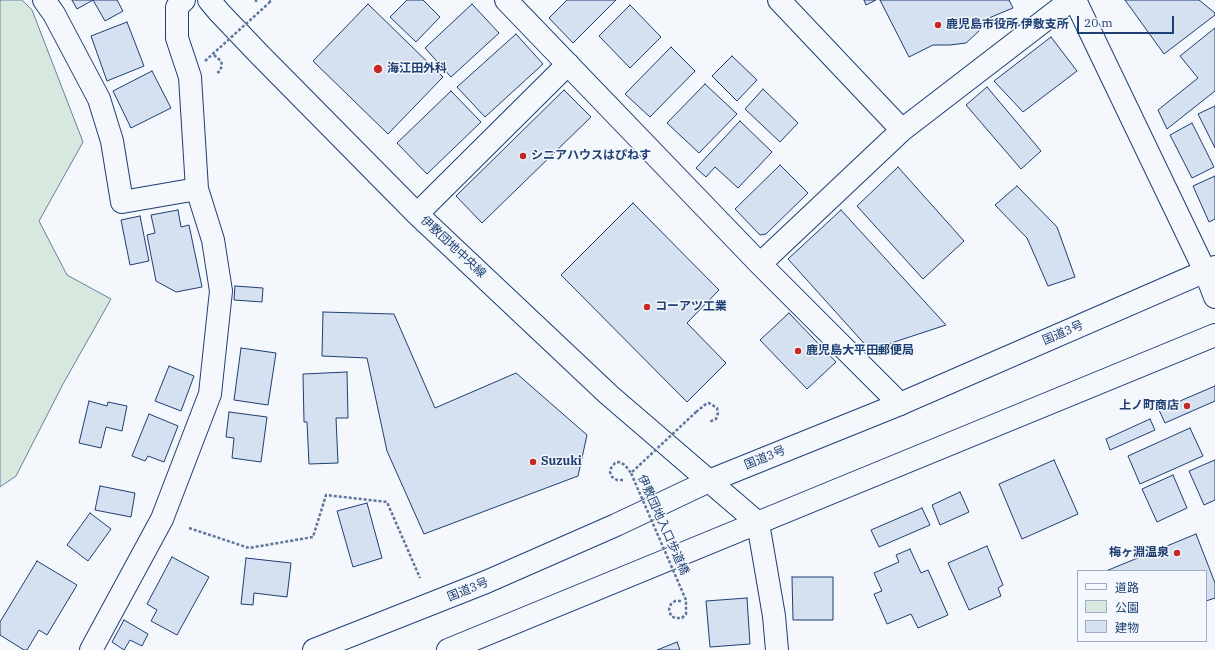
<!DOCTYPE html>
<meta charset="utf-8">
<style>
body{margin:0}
#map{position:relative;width:1215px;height:650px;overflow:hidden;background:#f4f7fb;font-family:"IBM Plex Serif","Noto Sans JP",serif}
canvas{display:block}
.legend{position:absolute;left:1077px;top:570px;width:130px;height:72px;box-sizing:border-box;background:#f4f7fb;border:1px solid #9eadc5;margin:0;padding:5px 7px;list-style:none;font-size:12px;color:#1d3f73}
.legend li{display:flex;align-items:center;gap:8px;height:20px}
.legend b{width:20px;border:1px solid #9eadc5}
.scale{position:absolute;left:1077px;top:16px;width:97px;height:18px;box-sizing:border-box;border:2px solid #1d3f73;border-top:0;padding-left:5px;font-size:12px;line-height:14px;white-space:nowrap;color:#1d3f73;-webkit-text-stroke:3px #f4f7fb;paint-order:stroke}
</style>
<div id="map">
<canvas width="1215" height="650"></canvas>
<ul class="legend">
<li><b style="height:5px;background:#f4f7fb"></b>道路</li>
<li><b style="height:11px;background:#d7e8df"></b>公園</li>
<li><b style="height:11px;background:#d5e0f0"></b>建物</li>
</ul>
<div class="scale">20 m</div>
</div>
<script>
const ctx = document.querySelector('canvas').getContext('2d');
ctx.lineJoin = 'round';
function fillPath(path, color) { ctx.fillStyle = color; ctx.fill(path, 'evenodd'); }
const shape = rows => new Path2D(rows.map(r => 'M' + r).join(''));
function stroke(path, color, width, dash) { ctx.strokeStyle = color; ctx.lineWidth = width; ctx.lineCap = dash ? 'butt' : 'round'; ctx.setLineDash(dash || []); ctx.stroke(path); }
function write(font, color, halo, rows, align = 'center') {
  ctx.font = font + ' "IBM Plex Serif","Noto Sans JP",serif'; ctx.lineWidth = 3; ctx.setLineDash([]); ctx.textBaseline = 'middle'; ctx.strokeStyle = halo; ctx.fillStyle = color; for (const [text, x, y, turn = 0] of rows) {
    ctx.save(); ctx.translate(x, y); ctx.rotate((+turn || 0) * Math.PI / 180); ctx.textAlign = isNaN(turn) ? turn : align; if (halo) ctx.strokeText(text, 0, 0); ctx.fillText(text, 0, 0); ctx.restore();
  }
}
const green = shape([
 [0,0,22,0,32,10,83,142,39,221,67,275,111,299,63,384,16,476,0,487,0,0]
]);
fillPath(green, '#d7e8df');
stroke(green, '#687fa3', 1);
const building = shape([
 [72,0,117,0,123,11,105,21,93,0,77,9,72,0],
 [407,0,423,0,440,17,416,42,390,17,407,0],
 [567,0,616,0,573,43,549,18,567,0],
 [864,0,876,0,866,5,864,0],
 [880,0,1009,0,1013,8,989,18,978,32,966,43,950,45,933,45,909,57,880,0],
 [1125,0,1199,0,1215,13,1215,15,1164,54,1125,0],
 [368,4,443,77,388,134,313,61,368,4],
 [472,4,499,33,451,77,425,48,472,4],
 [630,5,661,37,630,68,599,36,630,5],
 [127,22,144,66,107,81,91,36,127,22],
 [1215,28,1215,91,1167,129,1158,110,1198,78,1180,56,1215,28],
 [516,34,543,64,485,117,457,87,516,34],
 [1051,37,1077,71,1023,112,994,81,1051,37],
 [671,47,695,71,650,117,625,94,671,47],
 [732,56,757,80,737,101,712,76,732,56],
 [152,71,171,108,131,128,113,91,152,71],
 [705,84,737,114,699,153,667,123,705,84],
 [987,87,1041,151,1021,169,966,105,987,87],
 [763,89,798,123,780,142,745,109,763,89],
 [564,90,591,117,482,223,456,196,564,90],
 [451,91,481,122,427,174,397,143,451,91],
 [1215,106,1215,148,1198,114,1215,106],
 [740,121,772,152,738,188,715,167,706,177,696,168,740,121],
 [1192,123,1214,167,1192,178,1170,135,1192,123],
 [780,165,808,193,766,234,760,235,735,209,780,165],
 [898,167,964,241,923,279,857,206,898,167],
 [1215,176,1215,219,1209,222,1193,186,1215,176],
 [1017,186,1057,227,1075,277,1048,286,1027,238,995,205,1017,186],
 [633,203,719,290,687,323,726,363,687,402,561,275,633,203],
 [178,210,181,227,189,225,202,287,176,292,156,281,147,235,155,233,151,215,178,210],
 [841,210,946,325,870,350,788,259,841,210],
 [140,216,149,261,130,265,121,220,140,216],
 [235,286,263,288,262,302,234,300,235,286],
 [323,312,394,314,435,408,516,373,587,435,578,476,424,534,387,451,367,358,322,356,323,312],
 [789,313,836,362,807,389,760,340,789,313],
 [241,348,276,353,268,405,234,400,241,348],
 [169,366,194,376,181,411,155,401,169,366],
 [347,372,348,418,336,418,338,463,309,464,307,422,304,422,303,374,347,372],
 [1215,386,1215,401,1165,423,1159,410,1215,386],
 [89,401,107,406,108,402,127,406,122,431,106,427,101,448,79,443,89,401],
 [229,412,267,417,261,462,232,458,234,438,226,437,229,412],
 [149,414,178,426,164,462,148,456,145,461,132,456,149,414],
 [1150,419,1155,430,1110,450,1106,439,1150,419],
 [1190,428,1203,456,1140,484,1128,456,1190,428],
 [1054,460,1078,514,1022,539,999,484,1054,460],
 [1215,460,1215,500,1204,505,1189,471,1215,460],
 [1173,475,1187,508,1157,522,1142,489,1173,475],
 [100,486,135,493,131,517,95,510,100,486],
 [960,492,969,512,940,525,932,505,960,492],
 [367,503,382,558,353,567,337,511,367,503],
 [922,508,930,525,879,547,871,530,922,508],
 [90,513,111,529,88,561,67,545,90,513],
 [1196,534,1215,583,1215,598,1206,601,1206,571,1106,571,1196,534],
 [987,546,1003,585,998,588,1001,596,969,610,948,563,987,546],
 [910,549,921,573,928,570,948,615,918,628,911,614,887,624,874,594,882,591,874,573,899,562,896,555,910,549],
 [172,557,209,577,177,635,151,621,157,610,147,604,172,557],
 [246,558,291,563,287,597,254,593,253,605,241,604,246,558],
 [37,561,77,585,47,635,39,630,27,650,24,650,0,635,0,622,37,561],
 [792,577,833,577,833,620,793,620,792,577],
 [747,598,750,644,710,647,706,601,747,598],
 [124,620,148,634,142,646,130,640,124,650,112,642,124,620],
 [677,642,680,650,657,650,677,642]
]);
fillPath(building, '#d5e0f0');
stroke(building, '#1d3f73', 1);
const minor = shape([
 [44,0,54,14,99,99,112,141,122,202,197,189],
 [209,0,219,12,259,54,417,214,609,395,758,523,774,616,777,650],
 [506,0,760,264,900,404],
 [779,0,902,130],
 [1075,0,1205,271,1215,297],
 [417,214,568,64],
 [760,264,902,130,1071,0],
 [91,650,162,519,210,394,221,291,213,240,197,189,190,77,177,38,177,7,184,0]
]);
const highway = shape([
 [314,650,486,582,616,525,709,481,900,404,1215,267],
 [448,650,1215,335]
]);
stroke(minor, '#1d3f73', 24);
stroke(highway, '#1d3f73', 24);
stroke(shape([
 [256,0,256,2],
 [269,3,271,0],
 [214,55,221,61,222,65,220,71,217,73],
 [696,412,706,404,709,403,717,408,718,413,716,419,709,422],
 [623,480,617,480,612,477,610,472,611,468,615,463,619,462,625,465,631,473],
 [189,528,249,548,313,537,326,495,387,502,420,578],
 [681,601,675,601,671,604,669,609,671,616,675,618,682,618,686,614,686,600]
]), '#5e769c', 2.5, [3, 2]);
stroke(minor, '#f4f7fb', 22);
stroke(highway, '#f4f7fb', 22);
stroke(shape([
 [205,61,269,3],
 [686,600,631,473,696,412]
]), '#5e769c', 2.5, [3, 2]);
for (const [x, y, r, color] of [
 [938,25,4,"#c62828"],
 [378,69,5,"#c62828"],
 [523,156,4,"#c62828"],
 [647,307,4,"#c62828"],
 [798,351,4,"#c62828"],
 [1187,406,4,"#c62828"],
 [533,462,4,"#c62828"],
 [1177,553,4,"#c62828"]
]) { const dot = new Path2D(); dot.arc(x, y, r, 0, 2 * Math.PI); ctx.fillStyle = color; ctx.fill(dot); stroke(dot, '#f4f7fb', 1.5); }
write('bold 12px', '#1d3f73', '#f4f7fb', [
 ["鹿児島市役所 伊敷支所",946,25],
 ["海江田外科",387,69],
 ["シニアハウスはぴねす",531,156],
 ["コーアツ工業",655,307],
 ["鹿児島大平田郵便局",806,351],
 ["上ノ町商店",1179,406,"right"],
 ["Suzuki",541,462],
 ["梅ヶ淵温泉",1169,553,"right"]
], 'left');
write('12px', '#1d3f73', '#f4f7fb', [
 ["伊敷団地中央線",453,247,43],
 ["国道3号",1063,333,-23],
 ["国道3号",765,458,-22],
 ["伊敷団地入口歩道橋",663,525,66],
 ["国道3号",468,590,-22]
]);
</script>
